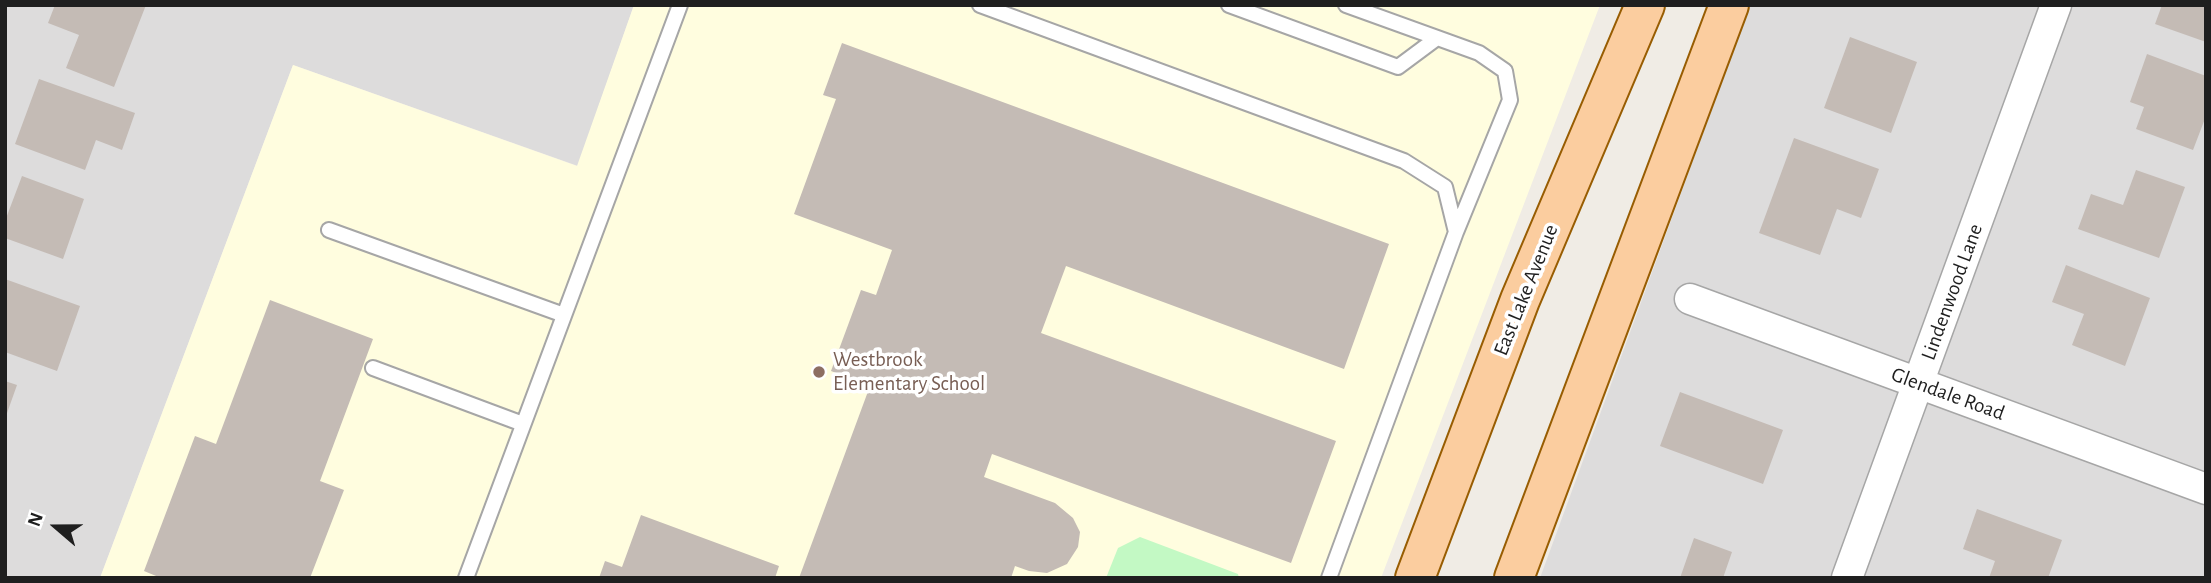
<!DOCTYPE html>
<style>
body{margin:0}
#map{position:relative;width:2211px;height:583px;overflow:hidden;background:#f0ece5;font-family:"Alegreya Sans",sans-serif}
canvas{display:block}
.frame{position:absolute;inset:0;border:7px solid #1f1f1f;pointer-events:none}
.north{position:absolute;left:21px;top:492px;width:70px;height:70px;-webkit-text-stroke:5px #fff;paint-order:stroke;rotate:290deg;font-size:19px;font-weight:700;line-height:28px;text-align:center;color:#1f1f1f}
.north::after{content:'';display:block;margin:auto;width:24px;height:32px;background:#1f1f1f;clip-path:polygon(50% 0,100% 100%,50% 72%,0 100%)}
</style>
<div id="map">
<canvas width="2211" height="583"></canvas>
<div class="frame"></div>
<div class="north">N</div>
</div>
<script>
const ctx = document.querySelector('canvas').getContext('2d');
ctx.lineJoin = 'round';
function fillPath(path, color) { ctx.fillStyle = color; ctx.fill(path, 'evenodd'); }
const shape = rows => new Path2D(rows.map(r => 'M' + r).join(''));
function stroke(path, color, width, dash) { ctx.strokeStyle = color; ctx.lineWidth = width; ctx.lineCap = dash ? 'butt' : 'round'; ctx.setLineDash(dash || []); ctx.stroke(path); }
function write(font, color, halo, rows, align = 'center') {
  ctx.font = font + ' "Alegreya Sans",sans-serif'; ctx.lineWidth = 7; ctx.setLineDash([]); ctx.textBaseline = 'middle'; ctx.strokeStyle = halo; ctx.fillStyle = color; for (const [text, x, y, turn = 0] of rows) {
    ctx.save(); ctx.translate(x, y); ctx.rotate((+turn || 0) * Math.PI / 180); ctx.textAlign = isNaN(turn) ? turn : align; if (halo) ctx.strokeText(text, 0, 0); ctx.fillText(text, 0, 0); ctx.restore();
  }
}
fillPath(shape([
 [5,5,634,5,578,166,293,65,100,578,5,578],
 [1750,5,2206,5,2206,578,1540,578]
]), '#dddcdc');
fillPath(shape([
 [634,5,1600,5,1381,578,100,578,293,65,577,166]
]), '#fffddf');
fillPath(shape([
 [1140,537,1238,574,1239,578,1106,578,1118,548]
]), '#c3f9c4');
fillPath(shape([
 [55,5,146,5,114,87,66,68,79,35,48,23],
 [2162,5,2206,5,2206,42,2155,24],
 [1850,37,1917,62,1891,133,1824,108],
 [842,43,1389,244,1344,369,1066,266,1041,333,1336,441,1291,563,992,454,984,477,1055,503,1073,518,1080,532,1078,547,1067,564,1047,573,1029,571,1015,566,1011,578,799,578,870,386,831,371,861,290,876,295,892,250,794,214,836,99,823,95],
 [2147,54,2206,76,2206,116,2193,150,2136,129,2144,107,2130,102],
 [39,79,135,113,122,150,96,140,85,170,15,144],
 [1794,138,1879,169,1861,218,1837,209,1820,255,1759,233],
 [2136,170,2185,187,2159,258,2078,229,2091,194,2123,205],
 [22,176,84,199,63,259,5,238,5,221],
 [2066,265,2150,298,2125,366,2072,345,2084,314,2052,302],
 [5,279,80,306,57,371,5,352],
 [270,300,373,339,320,481,344,490,310,578,161,578,144,571,195,436,216,444],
 [5,381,17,385,6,416,5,415],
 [1680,392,1783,430,1763,484,1660,446],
 [1977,509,2062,540,2048,578,1989,578,1995,561,1963,549],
 [641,515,779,566,775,578,599,578,605,561,622,567],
 [1694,538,1732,552,1723,578,1680,578]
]), '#c4bbb5');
const lane = shape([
 [980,5,1404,161,1445,187,1456,232],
 [1229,5,1398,67,1437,38],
 [329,230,564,315],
 [373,368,523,424],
 [466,578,680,5],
 [1329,578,1456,232,1510,100,1505,71,1479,53,1346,5]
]);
const street = shape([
 [1690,299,2206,489],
 [1847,578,2056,5]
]);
const primary = shape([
 [1415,578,1520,300,1645,5],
 [1514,578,1729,5]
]);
stroke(lane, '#a6a6a6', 18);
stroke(street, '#a6a6a6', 33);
stroke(primary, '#985d02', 42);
stroke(lane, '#fff', 14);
stroke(street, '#fff', 30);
stroke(primary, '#fbcd9f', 38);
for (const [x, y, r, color] of [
 [819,372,7,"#8d6e63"]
]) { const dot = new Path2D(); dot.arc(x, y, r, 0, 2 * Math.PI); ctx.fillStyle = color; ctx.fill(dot); stroke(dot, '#fff', 2.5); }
write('21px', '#1f1f1f', '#fff', [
 ["East Lake Avenue",1526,290,-68],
 ["Lindenwood Lane",1952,292,-70],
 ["Glendale Road",1948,394,20]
]);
write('21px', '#785e54', '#fff', [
 ["Westbrook",833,360],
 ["Elementary School",833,384]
], 'left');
</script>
